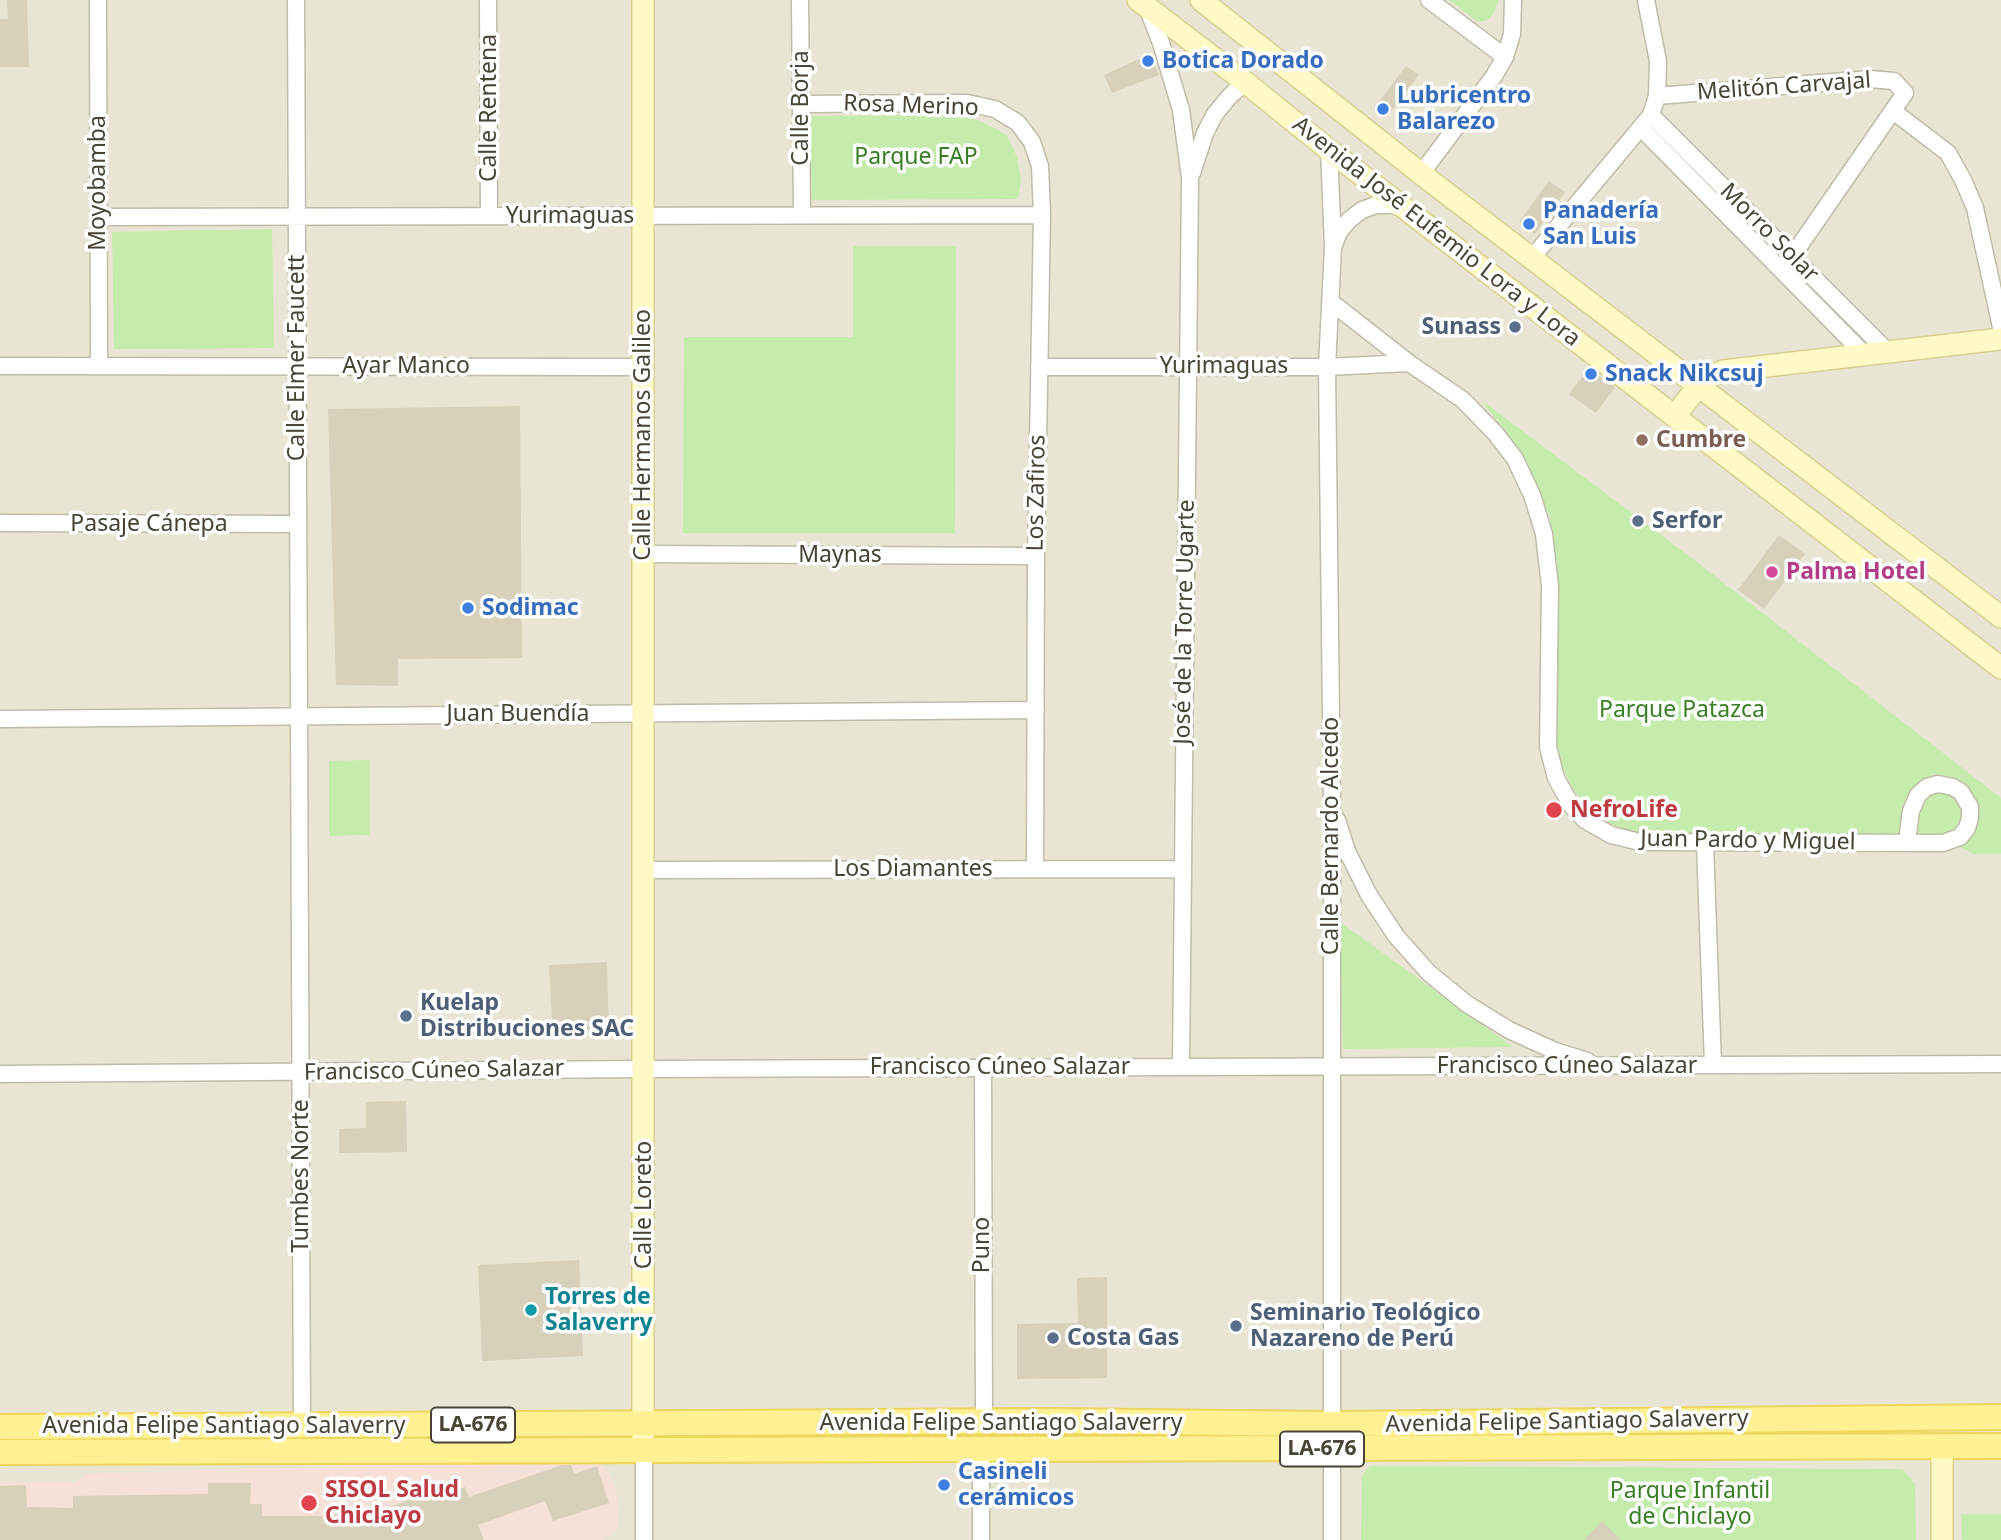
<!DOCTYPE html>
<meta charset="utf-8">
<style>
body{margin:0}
canvas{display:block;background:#f4f2e6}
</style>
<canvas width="2001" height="1540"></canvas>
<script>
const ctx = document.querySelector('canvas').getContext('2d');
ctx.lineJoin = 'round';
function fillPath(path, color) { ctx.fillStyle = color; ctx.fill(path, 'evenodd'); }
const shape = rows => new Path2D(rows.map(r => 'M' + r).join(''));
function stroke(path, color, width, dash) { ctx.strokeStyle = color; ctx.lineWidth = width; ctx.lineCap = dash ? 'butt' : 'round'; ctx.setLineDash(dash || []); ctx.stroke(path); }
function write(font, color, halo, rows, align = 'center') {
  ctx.font = font + ' "Noto Sans",sans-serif'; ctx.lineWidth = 7; ctx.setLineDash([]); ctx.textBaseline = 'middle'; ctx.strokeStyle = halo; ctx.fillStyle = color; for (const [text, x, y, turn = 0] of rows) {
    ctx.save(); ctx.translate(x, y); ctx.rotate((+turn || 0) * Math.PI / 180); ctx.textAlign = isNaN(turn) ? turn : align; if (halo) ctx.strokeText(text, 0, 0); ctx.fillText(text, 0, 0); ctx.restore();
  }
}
fillPath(shape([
 [0,0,2001,0,2001,1540,0,1540]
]), '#e9e5d4');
fillPath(shape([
 [588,1458,600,1463,609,1473,617,1494,618,1526,611,1535,602,1540,0,1540,0,1482,75,1482,87,1474]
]), '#f6e1d8');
fillPath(shape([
 [1449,0,1498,0,1498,1,1495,11,1490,18,1485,21,1477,21],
 [956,115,977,120,997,129,1007,136,1017,157,1021,180,1018,199,812,200,810,116],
 [272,229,274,348,114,349,112,232],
 [853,246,956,246,955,533,683,533,684,337,853,337],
 [1481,400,1698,563,2001,798,2001,854,1974,854,1937,836,1651,836,1617,827,1594,814,1572,788,1559,759,1556,733,1556,588,1550,516,1506,432],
 [370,760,370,835,329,836,329,761],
 [1340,922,1513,1047,1343,1049],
 [1370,1466,1902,1469,1915,1483,1916,1540,1361,1540,1362,1475],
 [1961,1514,2001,1514,2001,1540,1962,1540]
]), '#c5ecac');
fillPath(shape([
 [7,0,27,0,29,67,0,67,0,19,8,19],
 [1150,54,1159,75,1112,93,1104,75],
 [1406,66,1419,75,1387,117,1374,108],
 [1549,181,1565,192,1535,234,1519,222],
 [1589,368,1615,387,1596,413,1569,394],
 [520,406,522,658,398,659,398,686,336,685,328,409],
 [1779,535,1805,554,1764,609,1738,590],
 [607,962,609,1032,553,1035,549,965],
 [406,1101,407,1152,339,1153,339,1129,366,1128,366,1102],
 [579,1260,583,1356,482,1361,478,1265],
 [1107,1277,1107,1378,1017,1379,1017,1324,1078,1323,1077,1278],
 [562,1465,571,1465,574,1474,597,1466,609,1503,553,1521,545,1501,478,1525,484,1540,0,1540,0,1486,26,1485,27,1507,73,1508,73,1496,208,1494,208,1483,251,1483,250,1504,262,1504,262,1516,331,1516,352,1509,356,1519,428,1493,430,1499,465,1487,469,1497],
 [1602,1521,1621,1540,1584,1540]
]), '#d7d0bb');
const street = shape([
 [98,0,99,366],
 [296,0,302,1426],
 [488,0,489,216],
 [800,0,802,215],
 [1429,0,1505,57],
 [1147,7,1161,43,1181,110,1190,178,1181,1066],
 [1657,96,1870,79,1894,81,1905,93,1782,271],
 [800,104,967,103,995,109,1018,123,1032,142,1040,166,1042,215,1036,556,1035,869],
 [1893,111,1948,153,1963,180,1975,208,2001,327],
 [1651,115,1887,351],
 [1641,128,1864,354],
 [1329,150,1333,247,1327,367,1332,804,1332,1540],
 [1192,173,1205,133,1215,114,1229,97,1245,82],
 [1421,174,1494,76,1505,57,1512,34,1513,0],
 [98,217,1042,215],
 [1334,245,1339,232,1349,220,1362,210,1376,205,1392,205,1405,209],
 [1531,259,1651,115,1657,96,1658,61,1646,0],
 [1331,302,1409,363,1463,400,1496,434,1515,459,1532,495,1544,534,1550,586,1548,747,1556,778,1571,805,1585,820,1611,835,1640,842,1943,843,1960,837,1967,828,1970,818,1970,807,1961,792,1953,787,1938,784,1927,787,1918,795,1911,811,1907,841],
 [0,366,643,367],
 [1039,367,1327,367,1409,363],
 [0,523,298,524],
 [643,554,1036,556],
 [0,719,1036,710],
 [1337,820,1347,851,1369,895,1396,936,1429,973,1467,1004,1509,1030,1555,1051,1587,1061],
 [1705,844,1713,1065],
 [643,870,1183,869],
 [983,1067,984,1423],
 [0,1074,644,1069,2001,1064],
 [644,1449,644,1540],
 [981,1450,981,1540]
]);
const secondary = shape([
 [643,0,643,1440],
 [1138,0,1245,82,1329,150,2001,668],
 [1201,0,1424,176,2001,617],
 [1675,416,1699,385,1710,376,1723,371,2001,339],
 [1942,1446,1942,1540]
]);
const primary = shape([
 [0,1427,1048,1421,1333,1424,2001,1417],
 [0,1452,2001,1446]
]);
stroke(street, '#c0bca8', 19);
stroke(secondary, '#d8d092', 24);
stroke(primary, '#ecd65c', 28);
stroke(street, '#fff', 16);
stroke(secondary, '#fffac5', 21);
stroke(primary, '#fff094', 24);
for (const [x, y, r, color] of [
 [1148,61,7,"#3f7fe0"],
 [1383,109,7,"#3f7fe0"],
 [1529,224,7,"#3f7fe0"],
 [1515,327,7,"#5c6f8a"],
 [1591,374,7,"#3f7fe0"],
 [1642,440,7,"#8d6e63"],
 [1638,521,7,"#5c6f8a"],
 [1772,572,7,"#d1479c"],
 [468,608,7,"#3f7fe0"],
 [1554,810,9,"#e0444e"],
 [406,1016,7,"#5c6f8a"],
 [531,1310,7,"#0f9aa8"],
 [1236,1326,7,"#5c6f8a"],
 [1053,1338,7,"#5c6f8a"],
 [944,1485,7,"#3f7fe0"],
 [309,1503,9,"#e0444e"]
]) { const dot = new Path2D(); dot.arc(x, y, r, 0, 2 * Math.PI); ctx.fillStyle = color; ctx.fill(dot); stroke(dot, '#fff', 2.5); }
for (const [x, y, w] of [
 [473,1425,84],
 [1322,1449,84]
]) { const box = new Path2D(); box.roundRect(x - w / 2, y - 17.5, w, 35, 5); ctx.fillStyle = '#fff'; ctx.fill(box); stroke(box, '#484335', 2); }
write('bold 21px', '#484335', null, [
 ["LA-676",473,1425],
 ["LA-676",1322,1449]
]);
write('bold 23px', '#366cbe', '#fff', [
 ["Botica Dorado",1162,61],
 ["Lubricentro",1397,96],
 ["Balarezo",1397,122],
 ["Panadería",1543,211],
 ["San Luis",1543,237],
 ["Snack Nikcsuj",1605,374],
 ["Sodimac",482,608],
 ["Casineli",958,1472],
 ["cerámicos",958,1498]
], 'left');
write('23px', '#484335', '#fff', [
 ["Melitón Carvajal",1784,87,-4],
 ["Rosa Merino",911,106,2],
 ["Calle Rentena",489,108,-90],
 ["Calle Borja",801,108,-90],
 ["Moyobamba",98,183,-90],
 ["Yurimaguas",570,216],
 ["Avenida José Eufemio Lora y Lora",1436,232,38],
 ["Morro Solar",1769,233,45],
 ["Calle Elmer Faucett",297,358,-90],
 ["Ayar Manco",406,366],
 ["Yurimaguas",1224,366],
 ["Calle Hermanos Galileo",643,435,-90],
 ["Los Zafiros",1037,493,-89],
 ["Pasaje Cánepa",149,524],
 ["Maynas",840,555],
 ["José de la Torre Ugarte",1185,622,-89],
 ["Juan Buendía",518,714],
 ["Calle Bernardo Alcedo",1331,836,-90],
 ["Juan Pardo y Miguel",1748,841,1],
 ["Los Diamantes",913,869],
 ["Francisco Cúneo Salazar",1567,1066],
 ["Francisco Cúneo Salazar",1000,1067],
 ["Francisco Cúneo Salazar",434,1071,-1],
 ["Tumbes Norte",301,1176,-90],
 ["Calle Loreto",644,1205,-90],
 ["Puno",982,1245,-90],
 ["Avenida Felipe Santiago Salaverry",1567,1422,-1],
 ["Avenida Felipe Santiago Salaverry",1001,1423],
 ["Avenida Felipe Santiago Salaverry",224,1426]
]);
write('23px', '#387e23', '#fff', [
 ["Parque FAP",916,157],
 ["Parque Patazca",1682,710],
 ["Parque Infantil",1690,1491],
 ["de Chiclayo",1690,1517]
]);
write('bold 23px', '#4e5e75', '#fff', [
 ["Sunass",1501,327,"right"],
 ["Serfor",1652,521],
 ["Kuelap",420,1003],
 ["Distribuciones SAC",420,1029],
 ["Seminario Teológico",1250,1313],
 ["Nazareno de Perú",1250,1339],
 ["Costa Gas",1067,1338]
], 'left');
write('bold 23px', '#785e54', '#fff', [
 ["Cumbre",1656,440]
], 'left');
write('bold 23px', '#b23c85', '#fff', [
 ["Palma Hotel",1786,572]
], 'left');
write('bold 23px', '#be3a42', '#fff', [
 ["NefroLife",1570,810],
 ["SISOL Salud",325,1490],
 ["Chiclayo",325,1516]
], 'left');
write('bold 23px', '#0d838f', '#fff', [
 ["Torres de",545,1297],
 ["Salaverry",545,1323]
], 'left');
</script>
